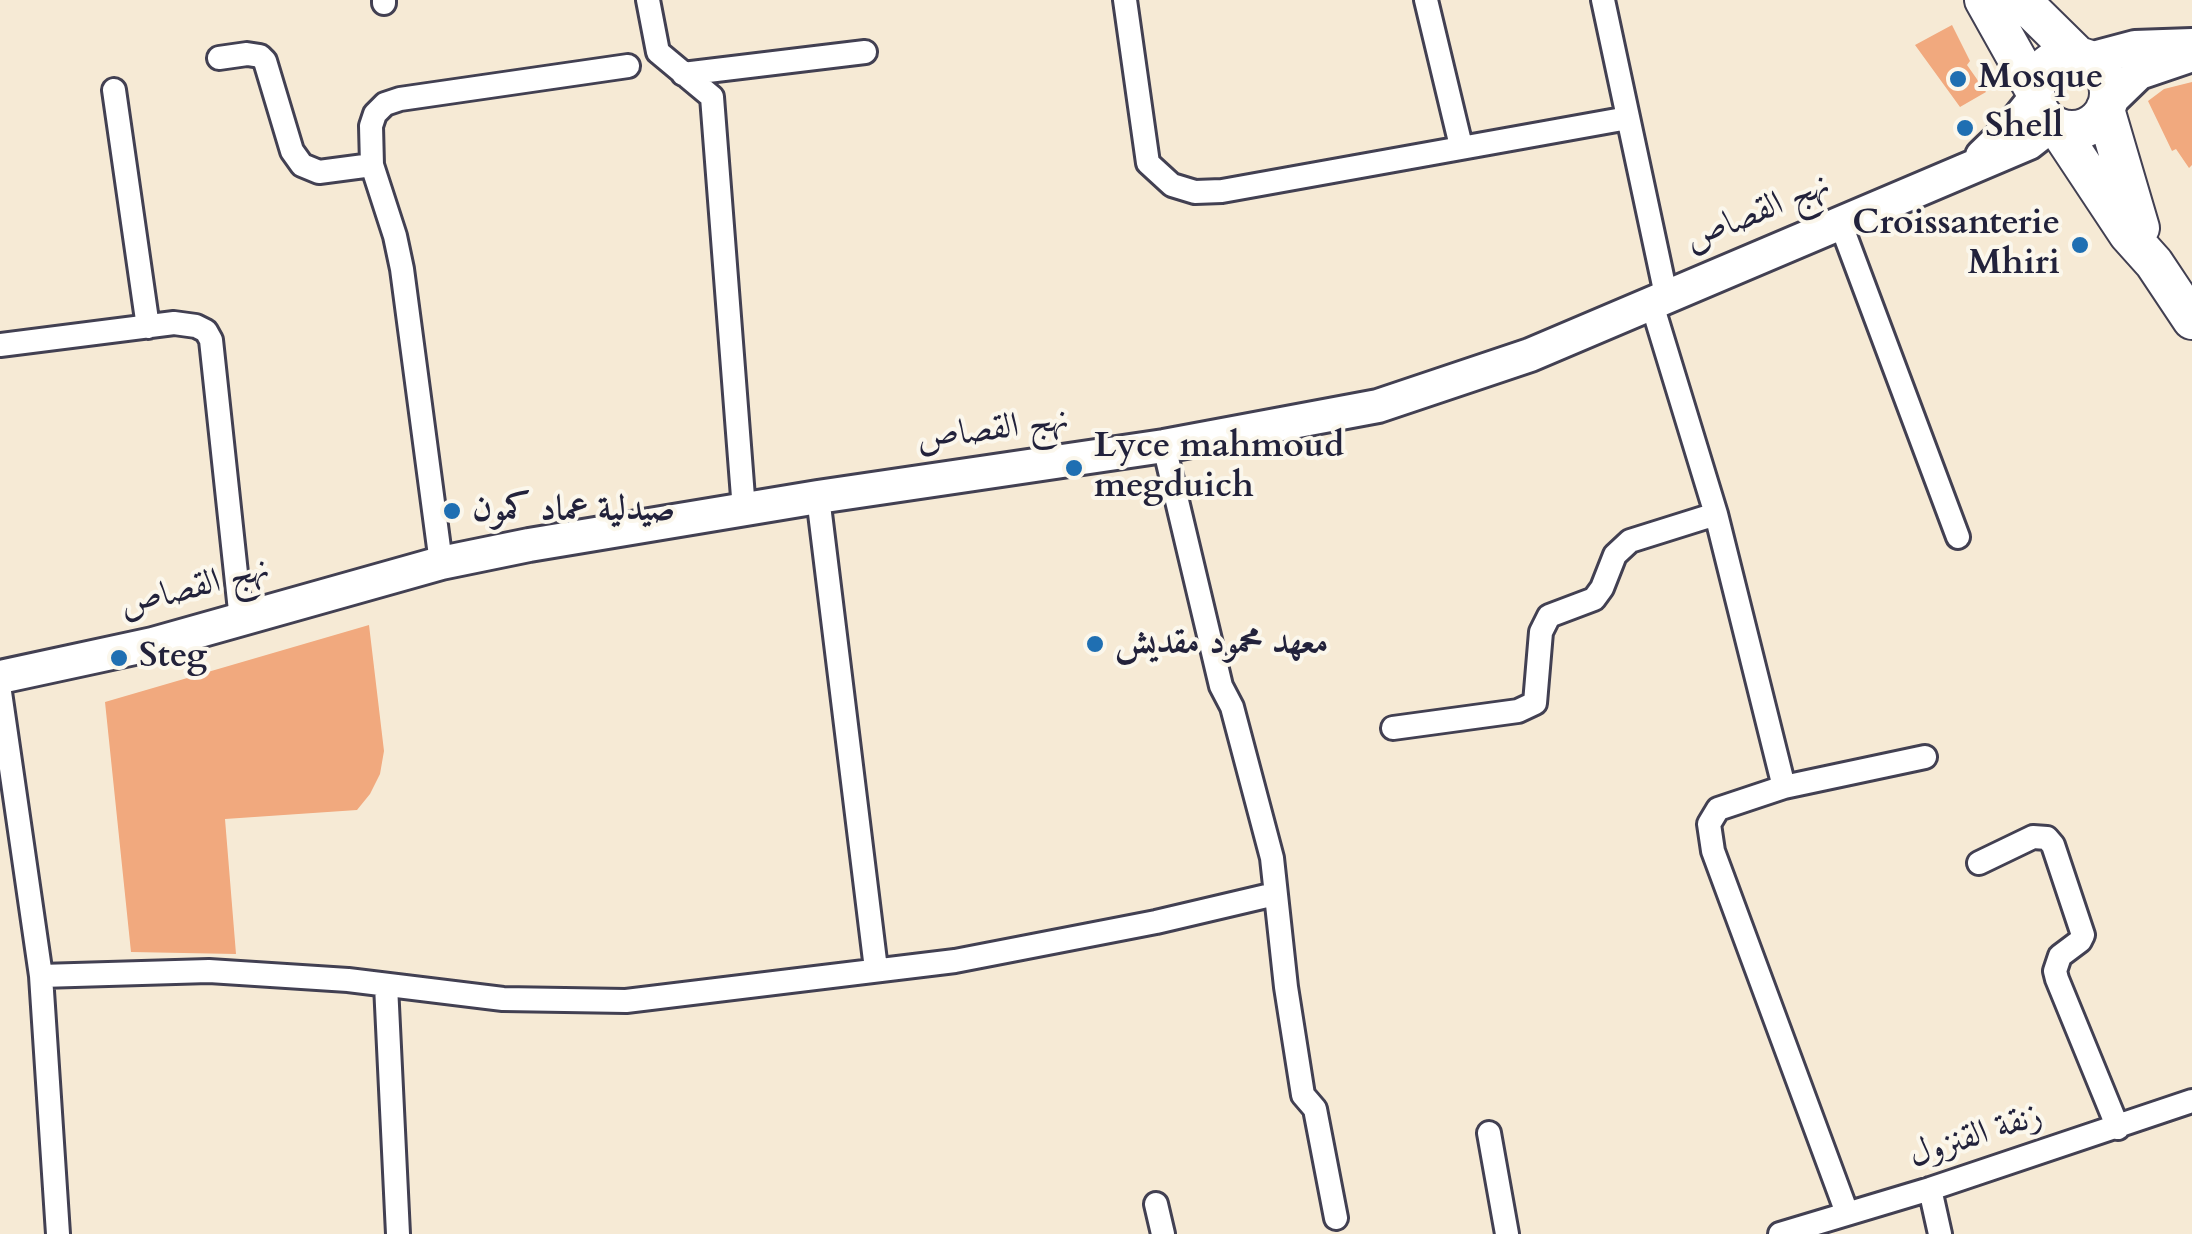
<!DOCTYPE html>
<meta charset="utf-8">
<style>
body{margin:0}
canvas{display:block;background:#f6ead5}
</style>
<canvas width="2192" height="1234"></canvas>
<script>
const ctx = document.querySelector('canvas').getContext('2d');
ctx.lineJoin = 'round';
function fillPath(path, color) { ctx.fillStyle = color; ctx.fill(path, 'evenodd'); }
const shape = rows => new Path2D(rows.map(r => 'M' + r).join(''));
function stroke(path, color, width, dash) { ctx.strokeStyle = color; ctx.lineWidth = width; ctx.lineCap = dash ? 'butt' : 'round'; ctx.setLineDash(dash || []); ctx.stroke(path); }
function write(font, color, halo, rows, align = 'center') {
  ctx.font = font + ' Cardo,Amiri,serif'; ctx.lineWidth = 8; ctx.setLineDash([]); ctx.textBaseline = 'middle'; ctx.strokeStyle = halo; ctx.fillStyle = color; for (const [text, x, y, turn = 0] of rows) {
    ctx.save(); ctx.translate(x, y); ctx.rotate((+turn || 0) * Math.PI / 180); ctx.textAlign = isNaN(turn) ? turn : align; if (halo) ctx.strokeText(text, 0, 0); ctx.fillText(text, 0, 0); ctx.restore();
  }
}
fillPath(shape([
 [1952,25,1970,61,1967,65,1986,92,1960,107,1915,45],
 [2192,82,2192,165,2189,168,2176,149,2172,151,2148,101,2164,89],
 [369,625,384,751,380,774,370,794,357,810,225,819,236,954,131,952,105,702]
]), '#f1a97e');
const street = shape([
 [384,0,384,3],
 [648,0,658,52,712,97,744,510],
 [1125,0,1148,163,1172,185,1195,192,1222,191,1628,118],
 [1426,0,1461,146],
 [1603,0,1666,295],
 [219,58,247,54,260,56,265,61,292,151,302,165,319,172,372,165],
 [683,74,865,52],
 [114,90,148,327],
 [1840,222,1958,537],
 [1651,301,1716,514,1784,787],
 [0,345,174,323,196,326,206,331,211,340,241,620],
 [1164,446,1221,686,1232,707,1272,858,1286,987,1303,1095,1315,1109,1336,1218],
 [818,497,876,969],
 [441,563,402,269,395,236,372,165,371,126,375,114,385,104,400,99,628,66],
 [0,692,41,976,58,1234],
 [1393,728,1518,711,1535,703,1541,632,1549,616,1594,599,1602,588,1615,555,1630,541,1716,514],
 [1979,863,2033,837,2047,838,2053,845,2083,935,2080,941,2060,956,2055,971,2057,979,2118,1128],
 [41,976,209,971,348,980,503,999,626,1001,955,961,1156,922,1275,894],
 [386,985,398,1234],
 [1489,1133,1507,1234],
 [1930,1189,1940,1234],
 [1156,1204,1163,1234],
 [1847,1213,1713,851,1709,824,1718,809,1784,787,1925,757],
 [1780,1234,1930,1189,2192,1101]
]);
const secondary = shape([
 [2086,60,2135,47,2192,45],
 [2107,104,2139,73,2192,55],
 [1982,156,2011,128,2035,98],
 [0,677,153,644,441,563,529,545,818,497,1164,446,1378,406,1530,355,2029,143,2052,125]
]);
const primary = shape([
 [1984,0,2035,91],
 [2021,0,2080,58],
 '2035 93a37 37 0 1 1 74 0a37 37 0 1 1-74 0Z',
 [2105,109,2140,228],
 [2057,127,2128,234,2154,263,2192,320]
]);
stroke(street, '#424052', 28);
stroke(secondary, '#424052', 38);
stroke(primary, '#424052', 42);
stroke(street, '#fff', 22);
stroke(secondary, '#fff', 32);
stroke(primary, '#fff', 38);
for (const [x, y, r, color] of [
 [1958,79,10,"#1f6fb2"],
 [1965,128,10,"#1f6fb2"],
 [2080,245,10,"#1f6fb2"],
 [1074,468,10,"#1f6fb2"],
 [452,511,10,"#1f6fb2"],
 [1095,644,10,"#1f6fb2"],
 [119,658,10,"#1f6fb2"]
]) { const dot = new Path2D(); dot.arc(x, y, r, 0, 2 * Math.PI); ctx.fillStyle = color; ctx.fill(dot); stroke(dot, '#fbf7ec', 4); }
write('bold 35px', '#22223b', '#fbf7ec', [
 ["Mosque",1978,79],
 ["Shell",1985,128],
 ["Croissanterie",2060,225,"right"],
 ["Mhiri",2060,265,"right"],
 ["Lyce mahmoud",1094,448],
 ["megduich",1094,488],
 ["صيدلية عماد كمون",472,511],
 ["معهد محمود مقديش",1115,644],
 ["Steg",139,658]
], 'left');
write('35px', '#22223b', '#fbf7ec', [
 ["نهج القصاص",1758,214,-23],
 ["نهج القصاص",993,431,-8],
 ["نهج القصاص",195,589,-15],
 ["زنقة القنزول",1976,1137,-18]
]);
</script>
